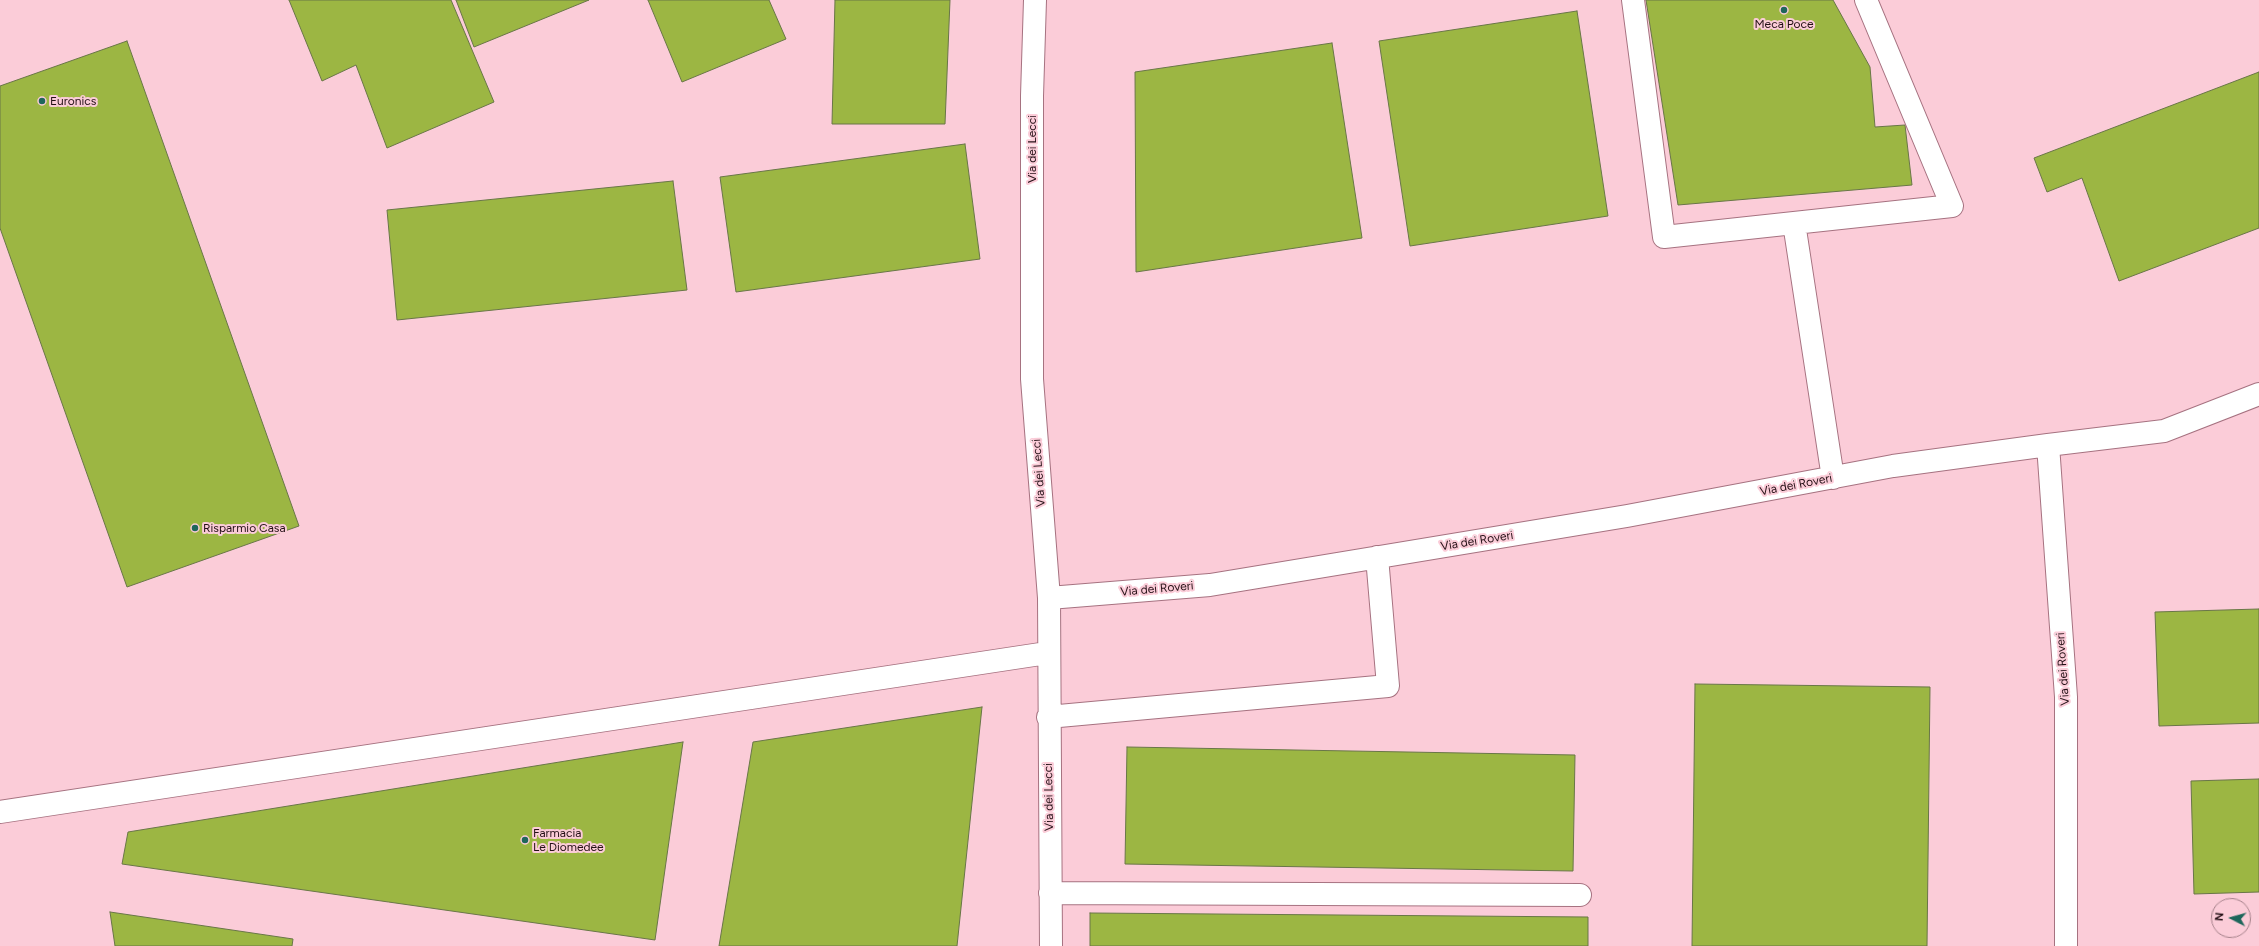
<!DOCTYPE html>
<style>
body{margin:0}
#map{position:relative;width:2259px;height:946px;overflow:hidden;background:#fbccd8;font-family:Figtree,sans-serif}
canvas{display:block}
.north{position:absolute;left:2211px;top:898px;width:40px;height:40px;box-sizing:border-box;background:#fbccd8;border:1px solid #a5818a;border-radius:50%;rotate:276deg;font-size:11px;font-weight:700;line-height:16px;text-align:center;color:#241016}
.north::after{content:'';display:block;margin:auto;width:14px;height:18px;background:#1e665b;clip-path:polygon(50% 0,100% 100%,50% 72%,0 100%)}
</style>
<div id="map">
<canvas width="2259" height="946"></canvas>
<div class="north">N</div>
</div>
<script>
const ctx = document.querySelector('canvas').getContext('2d');
ctx.lineJoin = 'round';
function fillPath(path, color) { ctx.fillStyle = color; ctx.fill(path, 'evenodd'); }
const shape = rows => new Path2D(rows.map(r => 'M' + r).join(''));
function stroke(path, color, width, dash) { ctx.strokeStyle = color; ctx.lineWidth = width; ctx.lineCap = dash ? 'butt' : 'round'; ctx.setLineDash(dash || []); ctx.stroke(path); }
function write(font, color, halo, rows, align = 'center') {
  ctx.font = font + ' Figtree,sans-serif'; ctx.lineWidth = 4; ctx.setLineDash([]); ctx.textBaseline = 'middle'; ctx.strokeStyle = halo; ctx.fillStyle = color; for (const [text, x, y, turn = 0] of rows) {
    ctx.save(); ctx.translate(x, y); ctx.rotate((+turn || 0) * Math.PI / 180); ctx.textAlign = isNaN(turn) ? turn : align; if (halo) ctx.strokeText(text, 0, 0); ctx.fillText(text, 0, 0); ctx.restore();
  }
}
const building = shape([
 [289,0,451,0,494,102,387,148,356,65,322,81,289,0],
 [456,0,589,0,474,47,456,0],
 [648,0,769,0,786,39,682,82,648,0],
 [835,0,950,0,945,124,832,124,835,0],
 [1646,0,1833,0,1870,67,1875,127,1905,125,1912,185,1678,205,1646,0],
 [1577,11,1608,216,1410,246,1379,41,1577,11],
 [127,41,299,526,127,587,0,228,0,86,127,41],
 [1332,43,1362,238,1136,272,1135,72,1332,43],
 [2259,72,2259,228,2119,281,2082,178,2047,192,2034,158,2259,72],
 [965,144,980,259,736,292,720,177,965,144],
 [673,181,687,290,397,320,387,210,673,181],
 [2259,609,2259,723,2159,726,2155,612,2259,609],
 [1695,684,1930,687,1927,946,1692,946,1695,684],
 [982,707,957,946,719,946,753,742,982,707],
 [683,742,655,940,122,864,128,832,683,742],
 [1127,747,1575,755,1573,871,1125,864,1127,747],
 [2259,779,2259,892,2194,894,2191,781,2259,779],
 [110,912,293,939,292,946,115,946,110,912],
 [1090,913,1588,917,1588,946,1090,946,1090,913]
]);
fillPath(building, '#9cb643');
stroke(building, '#697647', 1);
const minor = shape([
 [1035,0,1032,96,1032,379,1049,598,1051,946],
 [1633,0,1664,237,1952,206,1866,0],
 [1794,223,1833,478],
 [2048,445,2164,431,2259,394],
 [1049,598,1210,585,1627,516,1893,466,2048,445,2066,697,2066,946],
 [1048,717,1388,686,1377,557],
 [0,812,1047,653],
 [1050,893,1580,895]
]);
stroke(minor, '#a67280', 24);
stroke(minor, '#fff', 22);
for (const [x, y, r, color] of [
 [1784,10,4,"#1e665b"],
 [42,101,4,"#1e665b"],
 [195,528,4,"#1e665b"],
 [525,840,4,"#1e665b"]
]) { const dot = new Path2D(); dot.arc(x, y, r, 0, 2 * Math.PI); ctx.fillStyle = color; ctx.fill(dot); stroke(dot, '#fbccd8', 1.5); }
write('12px', '#241016', '#fbccd8', [
 ["Meca Poce",1784,24,"center"],
 ["Euronics",50,101],
 ["Risparmio Casa",203,528],
 ["Farmacia",533,833],
 ["Le Diomedee",533,847]
], 'left');
write('12px', '#241016', '#fbccd8', [
 ["Via dei Lecci",1032,149,-90],
 ["Via dei Lecci",1039,473,-94],
 ["Via dei Roveri",1796,485,-11],
 ["Via dei Roveri",1477,541,-9],
 ["Via dei Roveri",1157,589,-5],
 ["Via dei Roveri",2063,669,-94],
 ["Via dei Lecci",1049,797,-91]
]);
</script>
